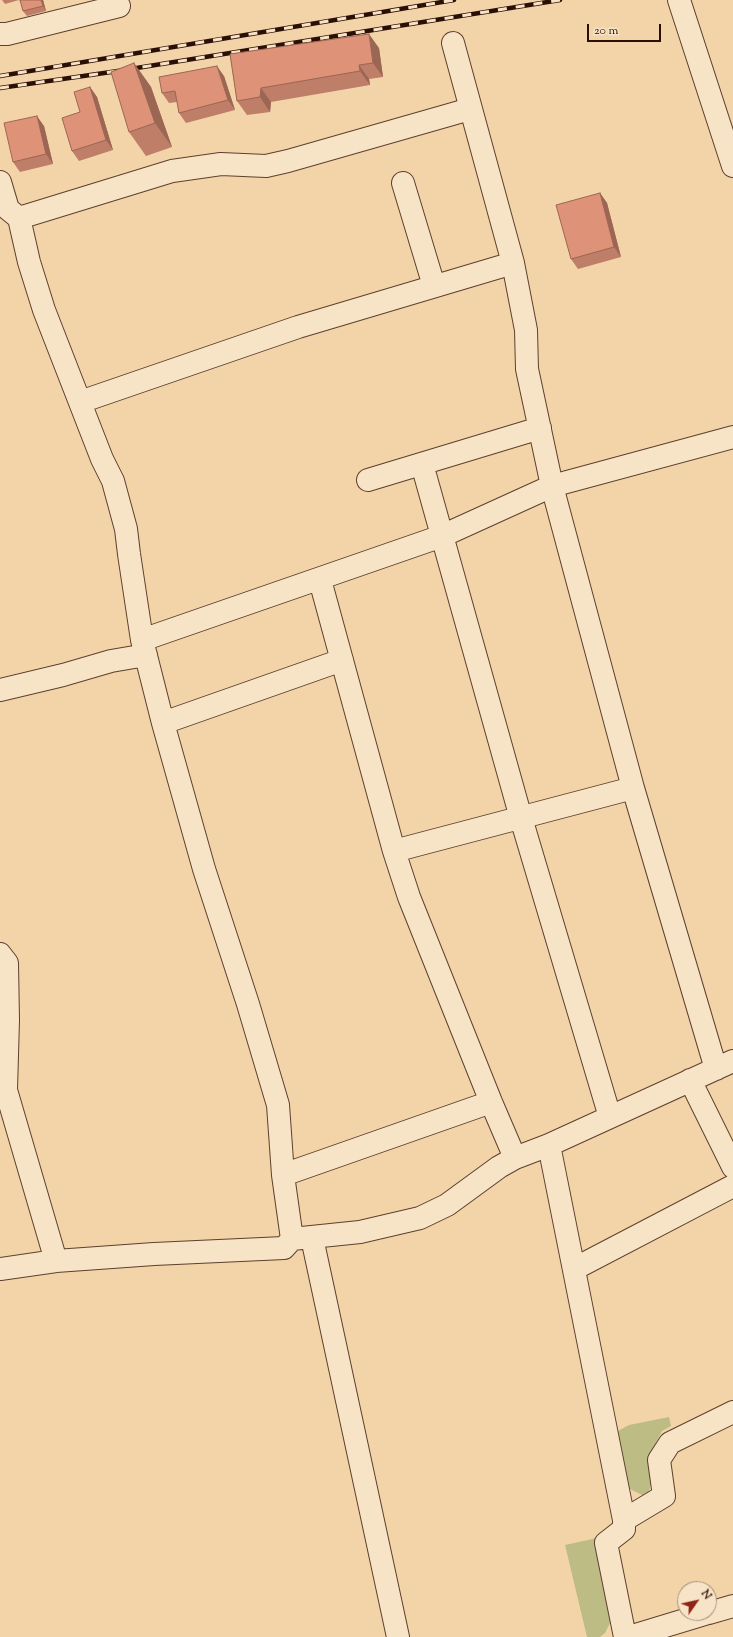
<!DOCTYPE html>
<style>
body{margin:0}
#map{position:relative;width:733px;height:1637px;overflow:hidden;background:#f2d4a8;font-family:"Sorts Mill Goudy",serif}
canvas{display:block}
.north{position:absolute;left:677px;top:1581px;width:40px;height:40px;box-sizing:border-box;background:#f7e3c6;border:1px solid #a58e78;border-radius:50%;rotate:56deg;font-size:11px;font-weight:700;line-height:16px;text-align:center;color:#2b0e04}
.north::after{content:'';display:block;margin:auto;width:14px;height:18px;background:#8f2418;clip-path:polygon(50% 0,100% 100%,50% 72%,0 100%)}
.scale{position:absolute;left:587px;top:24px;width:74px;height:18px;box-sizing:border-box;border:2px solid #2b0e04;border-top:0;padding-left:5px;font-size:12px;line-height:14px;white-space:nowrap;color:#2b0e04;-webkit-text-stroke:3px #f7e3c6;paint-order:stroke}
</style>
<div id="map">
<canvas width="733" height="1637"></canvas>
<div class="north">N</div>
<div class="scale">20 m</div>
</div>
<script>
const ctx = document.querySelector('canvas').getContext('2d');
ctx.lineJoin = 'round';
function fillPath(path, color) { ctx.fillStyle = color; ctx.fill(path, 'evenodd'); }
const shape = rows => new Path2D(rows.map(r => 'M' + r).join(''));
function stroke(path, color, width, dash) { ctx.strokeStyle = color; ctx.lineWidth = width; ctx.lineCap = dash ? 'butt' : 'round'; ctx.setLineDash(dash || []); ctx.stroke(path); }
fillPath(shape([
 [669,1417,671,1426,662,1431,649,1456,651,1482,649,1492,644,1496,628,1488,618,1431,629,1425],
 [597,1538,613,1617,605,1633,600,1637,587,1637,565,1545]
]), '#bdbc85');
const minor = shape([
 [679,0,733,166],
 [0,34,7,34,119,6],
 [453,43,513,263],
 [0,182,8,209,19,218,29,262,44,310,102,459,113,481,126,529,129,554,142,640,163,723,204,869,248,1004,278,1105,283,1175,292,1239,284,1248,154,1254,56,1261,0,1269],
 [403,183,434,286],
 [19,218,172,171,221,164,266,166,288,161,470,109],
 [80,402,298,327,513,263,526,330,527,369,552,486,633,788,716,1069],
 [422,464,521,818,610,1117],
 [368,480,540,428],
 [320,580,394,851,409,897,491,1102,515,1158],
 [142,640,442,536,552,486,733,437],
 [0,690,63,675,111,661,146,655],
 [163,723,342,660],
 [394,851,633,788],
 [0,954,7,963,8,1020,6,1090,56,1261],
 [690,1080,733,1167],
 [549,1145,624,1520],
 [283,1175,491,1102],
 [312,1238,398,1637],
 [292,1239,360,1232,420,1218,447,1205,499,1167,515,1158,549,1145,733,1061],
 [574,1269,733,1186],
 [709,1613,733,1606],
 [625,1637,606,1543,624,1529,624,1520,664,1496,659,1460,670,1443,733,1412],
 [629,1637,708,1613]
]);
stroke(minor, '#5d402d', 24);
stroke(minor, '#f7e3c6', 22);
const rail = shape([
 [0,76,454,0],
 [0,88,118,71,560,0]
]);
stroke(rail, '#2b0e04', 4.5);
stroke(rail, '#f7e3c6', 3, [9]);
fillPath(shape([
 [2,0,19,0,5,4],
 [20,0,43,0,46,11,27,16,23,11],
 [379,48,383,77,369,79,370,85,271,102,270,112,247,115,237,101,230,54],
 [134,63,151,87,172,147,146,156,129,132],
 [224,76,235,110,186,123,179,113,177,102,169,103,162,93],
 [90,87,97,97,113,150,79,161,72,151,80,112],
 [44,126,53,164,20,172,13,162],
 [600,193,607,203,621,257,578,269,571,259]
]), '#bf7e67');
fillPath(shape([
 [41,0,43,0,46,11,43,6],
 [369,34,379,48,383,77,373,63],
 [134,63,151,87,172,147,155,123],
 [359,65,369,79,370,85,360,71],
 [217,66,224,76,235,110,228,100],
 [90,87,97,97,113,150,106,140],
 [261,88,271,102,270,112,260,97],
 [37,116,44,126,53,164,46,154],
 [600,193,607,203,621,257,614,247]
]), '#9b6654');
const building = shape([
 [20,0,41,0,43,6,23,11,20,0],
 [369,34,373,63,359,65,360,71,261,88,260,97,237,101,230,54,369,34],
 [134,63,155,123,129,132,111,72,134,63],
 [217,66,228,100,179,113,175,91,162,93,159,77,217,66],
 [90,87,106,140,72,151,62,118,80,112,74,92,90,87],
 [37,116,46,154,13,162,4,123,37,116],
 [600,193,614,247,571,259,556,205,600,193]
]);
fillPath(building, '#de9278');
stroke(building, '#9b6654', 1);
</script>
